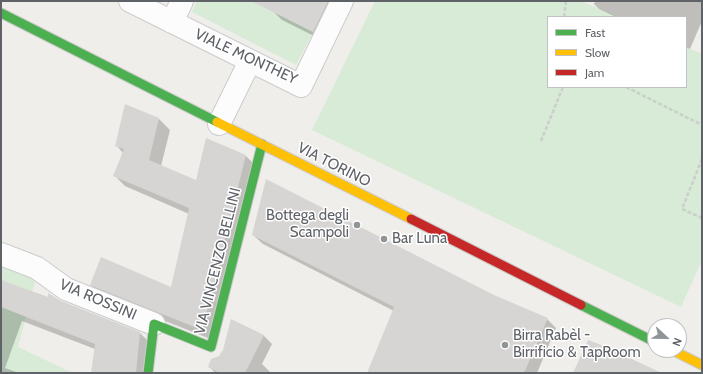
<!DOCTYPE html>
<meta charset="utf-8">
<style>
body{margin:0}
#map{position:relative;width:703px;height:374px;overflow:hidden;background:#efeeea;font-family:Cabin,sans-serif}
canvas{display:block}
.frame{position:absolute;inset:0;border:2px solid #5f6368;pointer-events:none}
.legend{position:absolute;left:547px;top:16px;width:140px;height:72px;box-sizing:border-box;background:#fff;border:1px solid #bfc1c3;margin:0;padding:5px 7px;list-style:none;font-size:12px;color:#5f6368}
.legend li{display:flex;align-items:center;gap:8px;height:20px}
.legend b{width:20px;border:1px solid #bfc1c3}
.north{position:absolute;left:647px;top:318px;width:40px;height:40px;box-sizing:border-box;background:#fff;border:1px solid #bfc1c3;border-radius:50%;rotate:112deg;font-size:11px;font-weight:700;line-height:16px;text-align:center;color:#5f6368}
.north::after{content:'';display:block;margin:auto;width:14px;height:18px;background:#919496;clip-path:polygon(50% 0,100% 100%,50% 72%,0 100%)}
</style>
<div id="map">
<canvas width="703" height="374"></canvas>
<div class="frame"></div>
<ul class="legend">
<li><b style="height:5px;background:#4caf50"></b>Fast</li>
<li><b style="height:5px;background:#ffc107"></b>Slow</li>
<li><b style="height:5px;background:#c62828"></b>Jam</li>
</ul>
<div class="north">N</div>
</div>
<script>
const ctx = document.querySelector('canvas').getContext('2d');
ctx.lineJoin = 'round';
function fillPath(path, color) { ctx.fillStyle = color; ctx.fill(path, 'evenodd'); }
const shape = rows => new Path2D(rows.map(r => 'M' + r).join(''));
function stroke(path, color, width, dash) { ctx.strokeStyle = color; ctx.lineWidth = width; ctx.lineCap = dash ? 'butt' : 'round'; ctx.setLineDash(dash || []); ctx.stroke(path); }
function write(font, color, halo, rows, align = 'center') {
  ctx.font = font + ' Cabin,sans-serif'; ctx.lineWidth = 3; ctx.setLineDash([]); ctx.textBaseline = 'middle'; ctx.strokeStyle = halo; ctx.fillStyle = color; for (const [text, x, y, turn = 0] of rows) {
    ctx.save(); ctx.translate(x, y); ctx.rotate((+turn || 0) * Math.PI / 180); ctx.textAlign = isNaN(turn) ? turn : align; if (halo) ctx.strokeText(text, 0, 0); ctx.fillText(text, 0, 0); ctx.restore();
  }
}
fillPath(shape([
 [197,1,277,1,313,32,296,65,192,12],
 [375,1,581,1,618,17,548,17,548,87,686,87,686,47,702,54,702,260,681,307,312,130],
 [1,259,37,274,18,347,73,373,1,373]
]), '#d8ebd6');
fillPath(shape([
 [278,1,342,1,322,40,282,20,273,11],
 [595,1,702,1,702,21,690,49,686,47,686,17,616,17,599,9,594,4],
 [159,119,170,130,161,166,197,181,246,156,257,167,213,340,102,296,91,285,171,289,189,214,125,186,114,175,123,153,116,145],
 [253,235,493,296,547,319,556,328,537,373,368,373,394,311,263,244],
 [1,281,61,302,140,333,150,343,146,373,92,373,95,349,22,321,5,368,19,373,1,373],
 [263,335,272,344,262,364,270,372,270,373,215,373,210,367]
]), '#0003');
fillPath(shape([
 [251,1,328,1,313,32],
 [125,104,159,118,149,160,196,180,206,138,246,155,202,330,90,285,101,257,171,287,189,208,113,176,124,149,115,146],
 [266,179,494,295,548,318,524,373,367,373,394,307,252,235],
 [1,280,48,297,48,293,61,301,140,332,136,373,91,373,95,344,1,307],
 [231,319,264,335,245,373,220,373,208,367,211,359,219,356,223,350],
 [588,340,599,344,662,373,573,373]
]), '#d6d5d3');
const street = shape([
 [130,1,301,86,342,1],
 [172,22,182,1],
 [219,124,250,61],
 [1,254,37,268,66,289,154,324]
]);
const fast = shape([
 [1,13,217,122],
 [581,305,655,342],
 [148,373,154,324,211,347,262,144]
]);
const slow = shape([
 [217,122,411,219],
 [672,350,702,365]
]);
const jam = shape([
 [411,219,581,305]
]);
stroke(street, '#cbcccc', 24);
stroke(fast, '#cacacb', 11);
stroke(slow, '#cacacb', 11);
stroke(jam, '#cacacb', 11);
stroke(shape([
 [564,17,566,1],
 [626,87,702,125],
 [541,141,563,87],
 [702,159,682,209,702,218]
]), '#cacfcc', 2.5, [4, 2]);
stroke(street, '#fdfcfc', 22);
stroke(fast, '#4caf50', 9);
stroke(slow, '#ffc107', 9);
stroke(jam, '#c62828', 9);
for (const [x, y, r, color] of [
 [357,225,4,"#919496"],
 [384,239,4,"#919496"],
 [505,345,4,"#919496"]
]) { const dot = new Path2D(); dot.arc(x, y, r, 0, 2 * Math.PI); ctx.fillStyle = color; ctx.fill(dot); stroke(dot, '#fff', 1.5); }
write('15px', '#5f6368', '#fff', [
 ["VIALE MONTHEY",246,57,25],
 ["VIA TORINO",334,165,27],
 ["VIA VINCENZO BELLINI",218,261,-76],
 ["VIA ROSSINI",98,300,23]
]);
write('15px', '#5f6368', '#fff', [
 ["Bottega degli",349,216,"right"],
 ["Scampoli",349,233,"right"],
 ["Bar Luna",392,239],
 ["Birra Rabèl -",513,336],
 ["Birrificio & TapRoom",513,353]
], 'left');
</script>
